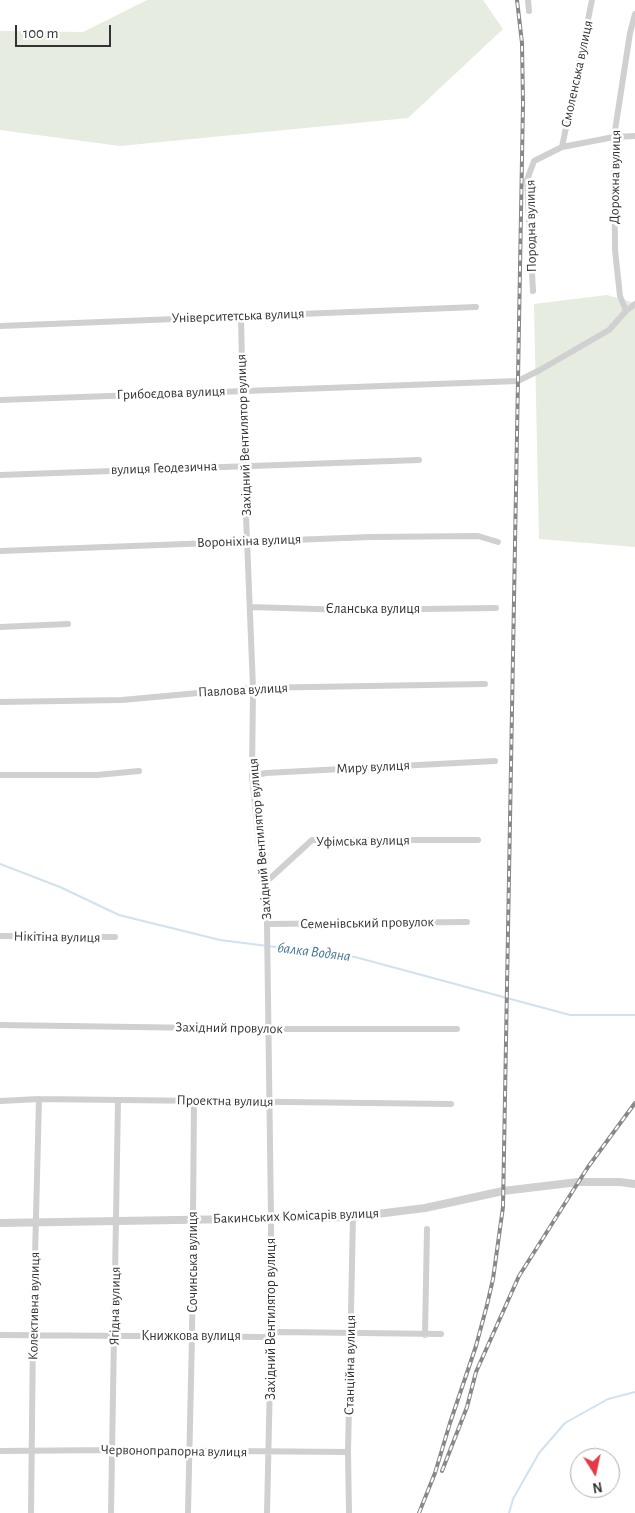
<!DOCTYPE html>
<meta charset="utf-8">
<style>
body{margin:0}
#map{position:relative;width:635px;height:1513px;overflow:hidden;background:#fff;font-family:"Alegreya Sans",sans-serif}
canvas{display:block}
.north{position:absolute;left:570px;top:1448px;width:50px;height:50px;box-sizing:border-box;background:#fff;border:1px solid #adadad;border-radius:50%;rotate:170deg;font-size:14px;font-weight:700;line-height:20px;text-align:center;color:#333}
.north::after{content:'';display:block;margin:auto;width:18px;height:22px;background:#e63946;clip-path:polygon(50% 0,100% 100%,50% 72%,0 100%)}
.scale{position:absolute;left:15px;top:25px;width:96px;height:22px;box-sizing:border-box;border:2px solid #333;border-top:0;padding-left:6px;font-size:15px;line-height:18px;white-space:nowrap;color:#333;-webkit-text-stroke:4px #fff;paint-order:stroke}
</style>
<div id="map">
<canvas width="635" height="1513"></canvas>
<div class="north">N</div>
<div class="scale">100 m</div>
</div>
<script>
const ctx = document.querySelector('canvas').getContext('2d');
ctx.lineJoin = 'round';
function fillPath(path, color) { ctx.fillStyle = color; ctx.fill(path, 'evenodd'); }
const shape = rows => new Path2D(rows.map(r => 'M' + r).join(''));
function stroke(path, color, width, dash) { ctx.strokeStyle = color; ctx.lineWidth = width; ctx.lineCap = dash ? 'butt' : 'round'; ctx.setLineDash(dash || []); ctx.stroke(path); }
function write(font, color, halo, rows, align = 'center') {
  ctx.font = font + ' "Alegreya Sans",sans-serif'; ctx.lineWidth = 5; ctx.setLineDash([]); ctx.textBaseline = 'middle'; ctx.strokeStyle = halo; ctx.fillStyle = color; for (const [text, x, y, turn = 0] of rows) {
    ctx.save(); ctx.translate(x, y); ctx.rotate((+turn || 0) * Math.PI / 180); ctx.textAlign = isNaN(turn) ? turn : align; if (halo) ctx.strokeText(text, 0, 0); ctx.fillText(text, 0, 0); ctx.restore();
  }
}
fillPath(shape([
 [147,0,483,0,503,29,408,118,120,146,0,130,0,31,83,32],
 [607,295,635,303,635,547,539,539,534,304]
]), '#e6ecdf');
stroke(shape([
 [0,864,60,887,119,915,220,940,355,957,570,1015,635,1015],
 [509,1513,513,1499,539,1453,565,1423,608,1399,635,1392]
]), '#cfe2ee', 2);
stroke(shape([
 [528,0,529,11],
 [562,147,592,0],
 [533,291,527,180,534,161,562,147,614,137,635,136],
 [626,311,620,296,615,250,614,137,630,33,635,14],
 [241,316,244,466,253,688,252,776,267,924,271,1218,271,1334,267,1513],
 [0,326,476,307],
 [0,400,518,381,540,370,609,330,626,311,635,304],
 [0,475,419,460],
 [0,551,371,537,478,536,498,542],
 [250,607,350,610,496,608],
 [0,627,68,624],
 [0,702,122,700,253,688,485,684],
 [0,775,97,775,139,771],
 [252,776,266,773,495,761],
 [264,884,312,840,478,840],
 [267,924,467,922],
 [0,936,115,937],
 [0,1025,269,1029,457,1029],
 [0,1101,39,1099,451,1104],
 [0,1335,265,1337,278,1332,441,1334],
 [425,1335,427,1229],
 [0,1451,113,1450,348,1452],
 [349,1512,348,1452,353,1217],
 [31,1513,33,1335,39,1099],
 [111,1513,118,1100],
 [188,1513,192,1336,194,1101]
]), '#d0d0d0', 6);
stroke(shape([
 [0,1223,353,1217,425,1208,503,1191,578,1182,620,1182,635,1184]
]), '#d0d0d0', 8);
const rail = shape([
 [442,1471,467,1407,476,1372,519,1276,588,1167,635,1103],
 [419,1513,435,1473,450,1423,476,1346,487,1305,493,1279,503,1207,523,103,522,43,517,0]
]);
stroke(rail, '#888', 4);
stroke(rail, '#fff', 2, [5.5]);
write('14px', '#333', '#fff', [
 ["Смоленська вулиця",577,74,-78],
 ["Дорожна вулиця",615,177,-89],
 ["Породна вулиця",531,226,-91],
 ["Університетська вулиця",238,316,-2],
 ["Грибоєдова вулиця",171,393,-2],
 ["Західний Вентилятор вулиця",244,435,-92],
 ["вулиця Геодезична",164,468,-2],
 ["Вороніхіна вулиця",249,541,-2],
 ["Єланська вулиця",373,609],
 ["Павлова вулиця",243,690,-3],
 ["Миру вулиця",373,767,-3],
 ["Західний Вентилятор вулиця",260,839,-95],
 ["Уфімська вулиця",363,841,-1],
 ["Семенівський провулок",367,923,-1],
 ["Нікітіна вулиця",57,937,1],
 ["Західний провулок",229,1028,1],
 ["Проектна вулиця",225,1101,1],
 ["Бакинських Комісарів вулиця",296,1216,-2],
 ["Сочинська вулиця",193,1262,-90],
 ["Колективна вулиця",34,1306,-89],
 ["Ягідна вулиця",115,1306,-89],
 ["Західний Вентилятор вулиця",271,1319,-90],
 ["Книжкова вулиця",191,1336],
 ["Станційна вулиця",350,1365,-89],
 ["Червонопрапорна вулиця",174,1451,1]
]);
write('italic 15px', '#3f7597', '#fff', [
 ["балка Водяна",314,952,7]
]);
</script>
